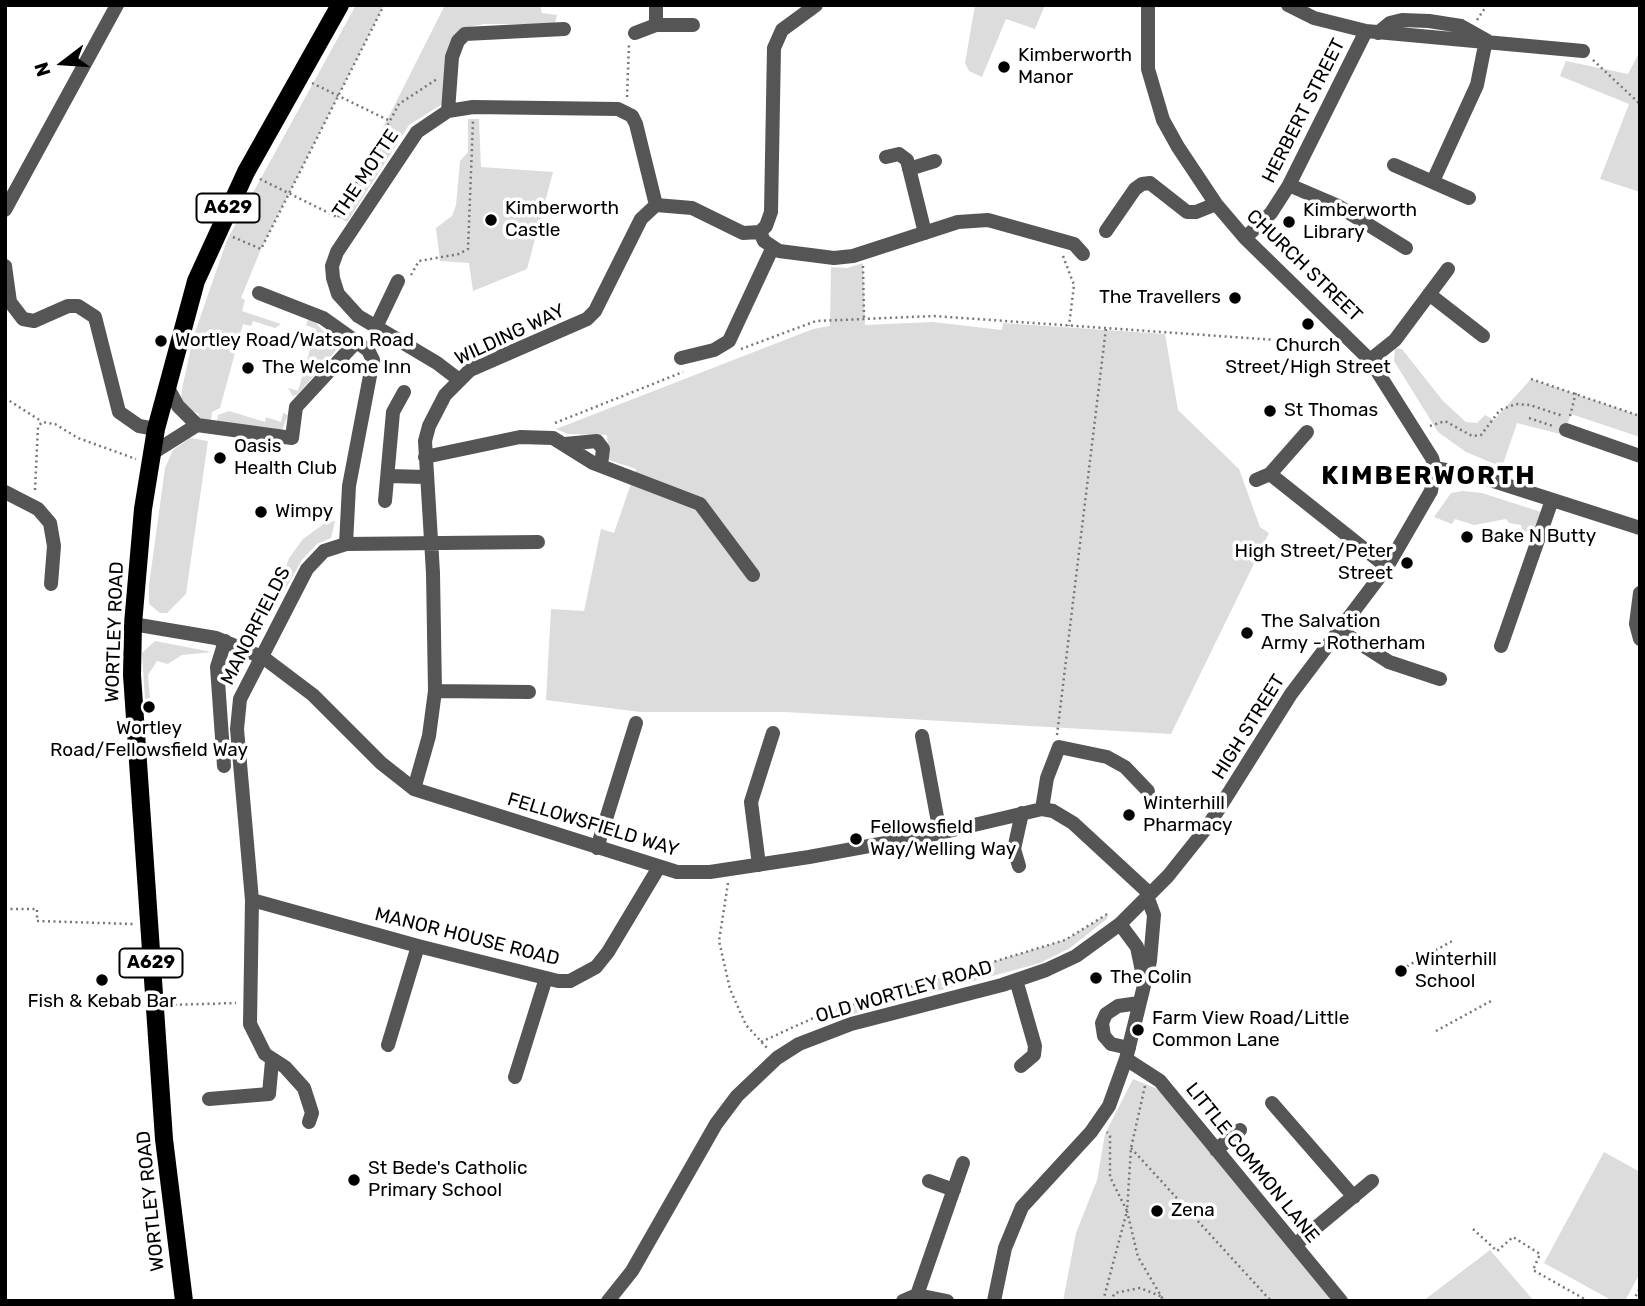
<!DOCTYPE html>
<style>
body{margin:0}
#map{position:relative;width:1645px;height:1306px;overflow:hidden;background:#fff;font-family:Rubik,sans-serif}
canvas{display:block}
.frame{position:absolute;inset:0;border:7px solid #000;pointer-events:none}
.north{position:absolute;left:28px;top:28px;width:70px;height:70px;-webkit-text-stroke:5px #fff;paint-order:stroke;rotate:253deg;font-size:19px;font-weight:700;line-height:28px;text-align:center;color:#000}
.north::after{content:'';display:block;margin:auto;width:24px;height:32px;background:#000;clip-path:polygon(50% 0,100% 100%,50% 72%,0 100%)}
</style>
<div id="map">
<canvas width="1645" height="1306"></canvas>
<div class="frame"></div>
<div class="north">N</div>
</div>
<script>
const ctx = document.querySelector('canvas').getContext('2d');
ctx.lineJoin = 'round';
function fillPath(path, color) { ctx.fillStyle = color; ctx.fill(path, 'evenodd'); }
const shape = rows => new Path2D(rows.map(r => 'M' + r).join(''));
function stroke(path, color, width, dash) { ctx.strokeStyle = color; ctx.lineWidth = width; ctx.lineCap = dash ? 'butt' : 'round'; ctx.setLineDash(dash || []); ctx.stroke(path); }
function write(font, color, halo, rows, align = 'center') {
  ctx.font = font + ' Rubik,sans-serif'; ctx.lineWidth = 7; ctx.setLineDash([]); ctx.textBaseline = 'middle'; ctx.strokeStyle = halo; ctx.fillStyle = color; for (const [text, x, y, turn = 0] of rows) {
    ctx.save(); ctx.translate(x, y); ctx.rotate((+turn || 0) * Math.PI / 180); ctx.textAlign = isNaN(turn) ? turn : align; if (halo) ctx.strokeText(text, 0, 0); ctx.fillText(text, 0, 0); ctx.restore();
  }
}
fillPath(shape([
 [356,5,384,5,261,249,241,298,245,300,242,311,281,324,275,328,253,321,251,326,243,324,220,408,212,412,211,423,198,419,199,414,188,409,181,399,182,389,193,338,227,240],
 [445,5,540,5,542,13,557,15,555,24,484,24,468,27,444,103,409,125,347,222,338,217],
 [975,5,1045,5,1035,29,1006,19,982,77,969,71,965,63],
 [1640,51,1640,192,1600,179,1629,104,1560,76,1566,61,1628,74],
 [468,119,479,119,481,167,553,172,527,269,473,291,469,263,440,261,436,228,452,216,456,205,460,161,468,152],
 [863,263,865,325,933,322,1002,330,1003,323,1165,334,1178,410,1239,469,1260,527,1269,533,1171,734,785,712,640,712,546,700,551,609,584,611,601,529,614,533,636,469,609,460,607,435,568,434,556,429,813,329,830,326,831,267,847,268],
 [312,319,339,347,297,395,293,396,288,388,298,391,316,329,306,325,308,320],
 [1395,348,1402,349,1443,401,1466,422,1477,423,1485,415,1494,420,1531,379,1640,416,1640,437,1571,414,1564,435,1517,423,1502,467,1466,452,1438,432,1394,361],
 [229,411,265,422,266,417,281,422,283,413,288,415,281,432,217,423,218,415],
 [190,438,208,441,186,594,167,613,160,613,149,604,149,585,165,468,173,450],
 [1463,491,1482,493,1541,512,1536,531,1523,532,1521,525,1509,523,1506,519,1474,525,1455,519,1452,524,1434,517,1451,493],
 [335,521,331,538,317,544,302,560,279,600,277,596,289,558,303,539,325,523],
 [155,641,212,652,182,655,168,664,157,661,148,675,150,698,145,699,142,653],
 [1106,915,1108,918,1070,948,1040,963,828,1021,825,1013,1065,940],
 [1133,1079,1172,1095,1341,1301,1063,1301,1076,1233,1097,1180,1105,1134],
 [1604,1152,1640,1172,1640,1273,1625,1301,1613,1301,1544,1263],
 [1490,1250,1534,1301,1423,1301]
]), '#dcdcdc');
stroke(shape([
 [1477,20,1487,5],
 [1593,60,1640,104],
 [312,83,388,120],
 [627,97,629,44],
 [260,179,339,218],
 [338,217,399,104,437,79],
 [233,237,261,249,384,5],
 [1063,256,1074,285,1069,326],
 [863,266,864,318],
 [411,275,419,261,459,254,468,249,473,121],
 [741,349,816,321,934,316,1333,344],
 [1531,379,1640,416],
 [5,398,41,421],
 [1570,416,1576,392],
 [1529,418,1553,426],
 [555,423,683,372],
 [1430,426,1445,421,1472,436,1481,435,1500,410,1516,404,1530,405,1563,416],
 [35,490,38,427,42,422,55,424,78,438,136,459],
 [1057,735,1106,328],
 [728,883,719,941,730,989,746,1025,767,1048],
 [5,909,37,909,37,921,133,924],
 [1402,969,1454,940],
 [169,1005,236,1003],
 [1436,1031,1491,1001],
 [761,1042,822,1014,1065,940,1109,913],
 [1145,1086,1131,1148,1127,1211,1138,1257,1164,1301],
 [1131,1148,1271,1301],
 [1473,1229,1497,1251,1513,1237,1540,1254,1533,1270,1588,1301],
 [1103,1301,1127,1211,1110,1177,1110,1136,1107,1132],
 [1110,1301,1115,1293,1140,1288,1163,1297],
 [1633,1301,1640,1288]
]), '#777', 2.5, [2, 3.5]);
stroke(shape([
 [656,5,656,25],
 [1288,5,1314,18,1366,31,1583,51],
 [635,33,656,25,693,25],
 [1378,33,1390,23,1402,20,1429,21,1461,26,1486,40,1477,85,1433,181],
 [448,111,452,57,458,41,465,34,564,29],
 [886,157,899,154,907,160,925,233],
 [1394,165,1469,198],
 [909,169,935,161],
 [1289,185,1338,206,1406,248],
 [5,210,117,5],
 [1106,231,1135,189,1142,184,1150,183,1187,212,1196,212,1216,204],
 [760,232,764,241,779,251,834,258,853,256,958,222,988,220,1074,244,1083,254],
 [760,232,766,226,771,212,774,48,782,30,816,5],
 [1245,238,1271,213,1289,185,1366,31],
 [5,266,10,302,23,319,34,321,68,306,78,306,95,317,119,412,139,426,156,429],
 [259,293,323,318,368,350,373,360,349,486,346,544],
 [1429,294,1483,336],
 [376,327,398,281],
 [681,358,714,350,729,341,772,249],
 [1370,360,1395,340,1448,269],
 [458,379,437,363,358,316,338,294,333,278,332,266,337,252,417,132,448,111,473,107,618,109,632,116,636,124,656,205],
 [167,386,178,406,197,425],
 [1566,430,1640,456],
 [565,444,597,441,603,449,601,465],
 [151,454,197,425,292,438,296,407,357,341],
 [425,457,520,437,553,438,593,463,700,504,753,575],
 [1435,468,1478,476,1640,528],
 [1270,474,1387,567],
 [389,476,425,477],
 [1256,480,1270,474,1307,432],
 [5,492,38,509,50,523,54,546,51,584],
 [385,501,393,412,404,392],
 [1640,593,1636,624,1640,639],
 [133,624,216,638,264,658,313,695,381,763,414,789,677,872,710,872,809,857,940,833,1042,809,1053,811,1073,823,1150,894],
 [1339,630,1389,662,1440,679],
 [1501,646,1552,500],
 [435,691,529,692],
 [922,736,940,833],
 [224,766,217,667,225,641],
 [414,789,429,736,435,691,433,573,425,441,429,426,445,395,470,370,587,319,595,311,641,219,656,205,692,208,743,233,760,232],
 [1042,809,1047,778,1059,747,1107,757,1125,767,1148,791],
 [597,848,636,723],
 [759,865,751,802,773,733],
 [1019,866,1014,849,1022,813],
 [252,900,418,946,558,981,570,981,596,967,608,952,659,867],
 [1120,924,1137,947,1143,976],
 [1016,980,1035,1046,1034,1055,1021,1066],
 [388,1045,418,946],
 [1129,1048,1111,1044,1104,1036,1102,1023,1106,1014,1118,1006,1139,1003],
 [1126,1059,1160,1081,1341,1301],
 [515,1077,546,978],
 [209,1099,269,1094,272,1061],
 [1272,1103,1354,1197],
 [309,1122,312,1113,304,1088,285,1067,265,1054,250,1024,252,900,237,729,240,699,307,569,324,551,346,544,538,542],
 [1216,1150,1240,1130],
 [929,1181,954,1190],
 [1295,1245,1372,1181],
 [917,1295,963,1163],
 [608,1301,632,1271,716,1124,737,1096,777,1058,799,1044,851,1024,1002,985,1046,970,1076,956,1120,924,1168,876,1208,826,1291,694,1387,567,1431,491,1435,468,1432,458,1370,360,1245,238,1216,204,1178,147,1163,120,1148,69,1148,5],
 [903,1301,917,1295,947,1301],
 [994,1301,1005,1248,1022,1207,1091,1132,1109,1106,1126,1059,1150,961,1154,915,1147,896]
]), '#555', 14);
stroke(shape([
 [184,1301,164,1139,132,675,133,624,143,509,156,429,196,281,246,172,340,5]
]), '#000', 18);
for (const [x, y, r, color] of [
 [1004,67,7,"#000"],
 [491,220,7,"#000"],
 [1289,222,7,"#000"],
 [1235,298,7,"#000"],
 [1308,324,7,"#000"],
 [161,341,7,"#000"],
 [248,368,7,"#000"],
 [1270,411,7,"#000"],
 [220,458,7,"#000"],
 [261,512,7,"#000"],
 [1467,537,7,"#000"],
 [1407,563,7,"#000"],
 [1247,633,7,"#000"],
 [149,707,7,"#000"],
 [1129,815,7,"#000"],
 [856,839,7,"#000"],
 [1401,971,7,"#000"],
 [1096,978,7,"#000"],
 [102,980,7,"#000"],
 [1138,1030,7,"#000"],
 [354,1180,7,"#000"],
 [1157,1211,7,"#000"]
]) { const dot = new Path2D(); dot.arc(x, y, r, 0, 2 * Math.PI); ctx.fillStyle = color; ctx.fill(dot); stroke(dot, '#fff', 2.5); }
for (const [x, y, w] of [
 [228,208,63],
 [151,963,63]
]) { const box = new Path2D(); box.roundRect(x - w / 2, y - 14.5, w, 29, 5); ctx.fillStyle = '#fff'; ctx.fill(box); stroke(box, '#000', 2); }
write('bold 18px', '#000', null, [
 ["A629",228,208],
 ["A629",151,963]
]);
write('19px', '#000', '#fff', [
 ["Kimberworth",1018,56],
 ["Manor",1018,78],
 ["Kimberworth",505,209],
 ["Castle",505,231],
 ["Kimberworth",1303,211],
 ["Library",1303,233],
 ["The Travellers",1221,298,"right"],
 ["Wortley Road/Watson Road",175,341],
 ["Church",1308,346,"center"],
 ["Street/High Street",1308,368,"center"],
 ["The Welcome Inn",262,368],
 ["St Thomas",1284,411],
 ["Oasis",234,447],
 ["Health Club",234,469],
 ["Wimpy",275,512],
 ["Bake N Butty",1481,537],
 ["High Street/Peter",1393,552,"right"],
 ["Street",1393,574,"right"],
 ["The Salvation",1261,622],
 ["Army - Rotherham",1261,644],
 ["Wortley",149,729,"center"],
 ["Road/Fellowsfield Way",149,751,"center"],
 ["Winterhill",1143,804],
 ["Pharmacy",1143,826],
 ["Fellowsfield",870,828],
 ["Way/Welling Way",870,850],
 ["Winterhill",1415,960],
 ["School",1415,982],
 ["The Colin",1110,978],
 ["Fish & Kebab Bar",102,1002,"center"],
 ["Farm View Road/Little",1152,1019],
 ["Common Lane",1152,1041],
 ["St Bede's Catholic",368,1169],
 ["Primary School",368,1191],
 ["Zena",1171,1211]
], 'left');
write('19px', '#000', '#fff', [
 ["HERBERT STREET",1304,111,-63],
 ["THE MOTTE",366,174,-56],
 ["CHURCH STREET",1304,266,44],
 ["WILDING WAY",510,335,-25],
 ["MANORFIELDS",256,626,-63],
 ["WORTLEY ROAD",115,632,-88],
 ["HIGH STREET",1249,727,-58],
 ["FELLOWSFIELD WAY",593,825,17],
 ["MANOR HOUSE ROAD",467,937,14],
 ["OLD WORTLEY ROAD",904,992,-16],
 ["LITTLE COMMON LANE",1252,1163,51],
 ["WORTLEY ROAD",151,1201,-96]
]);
ctx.letterSpacing = '2px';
write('bold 26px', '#000', '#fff', [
 ["KIMBERWORTH",1429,476]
]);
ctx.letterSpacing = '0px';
</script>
